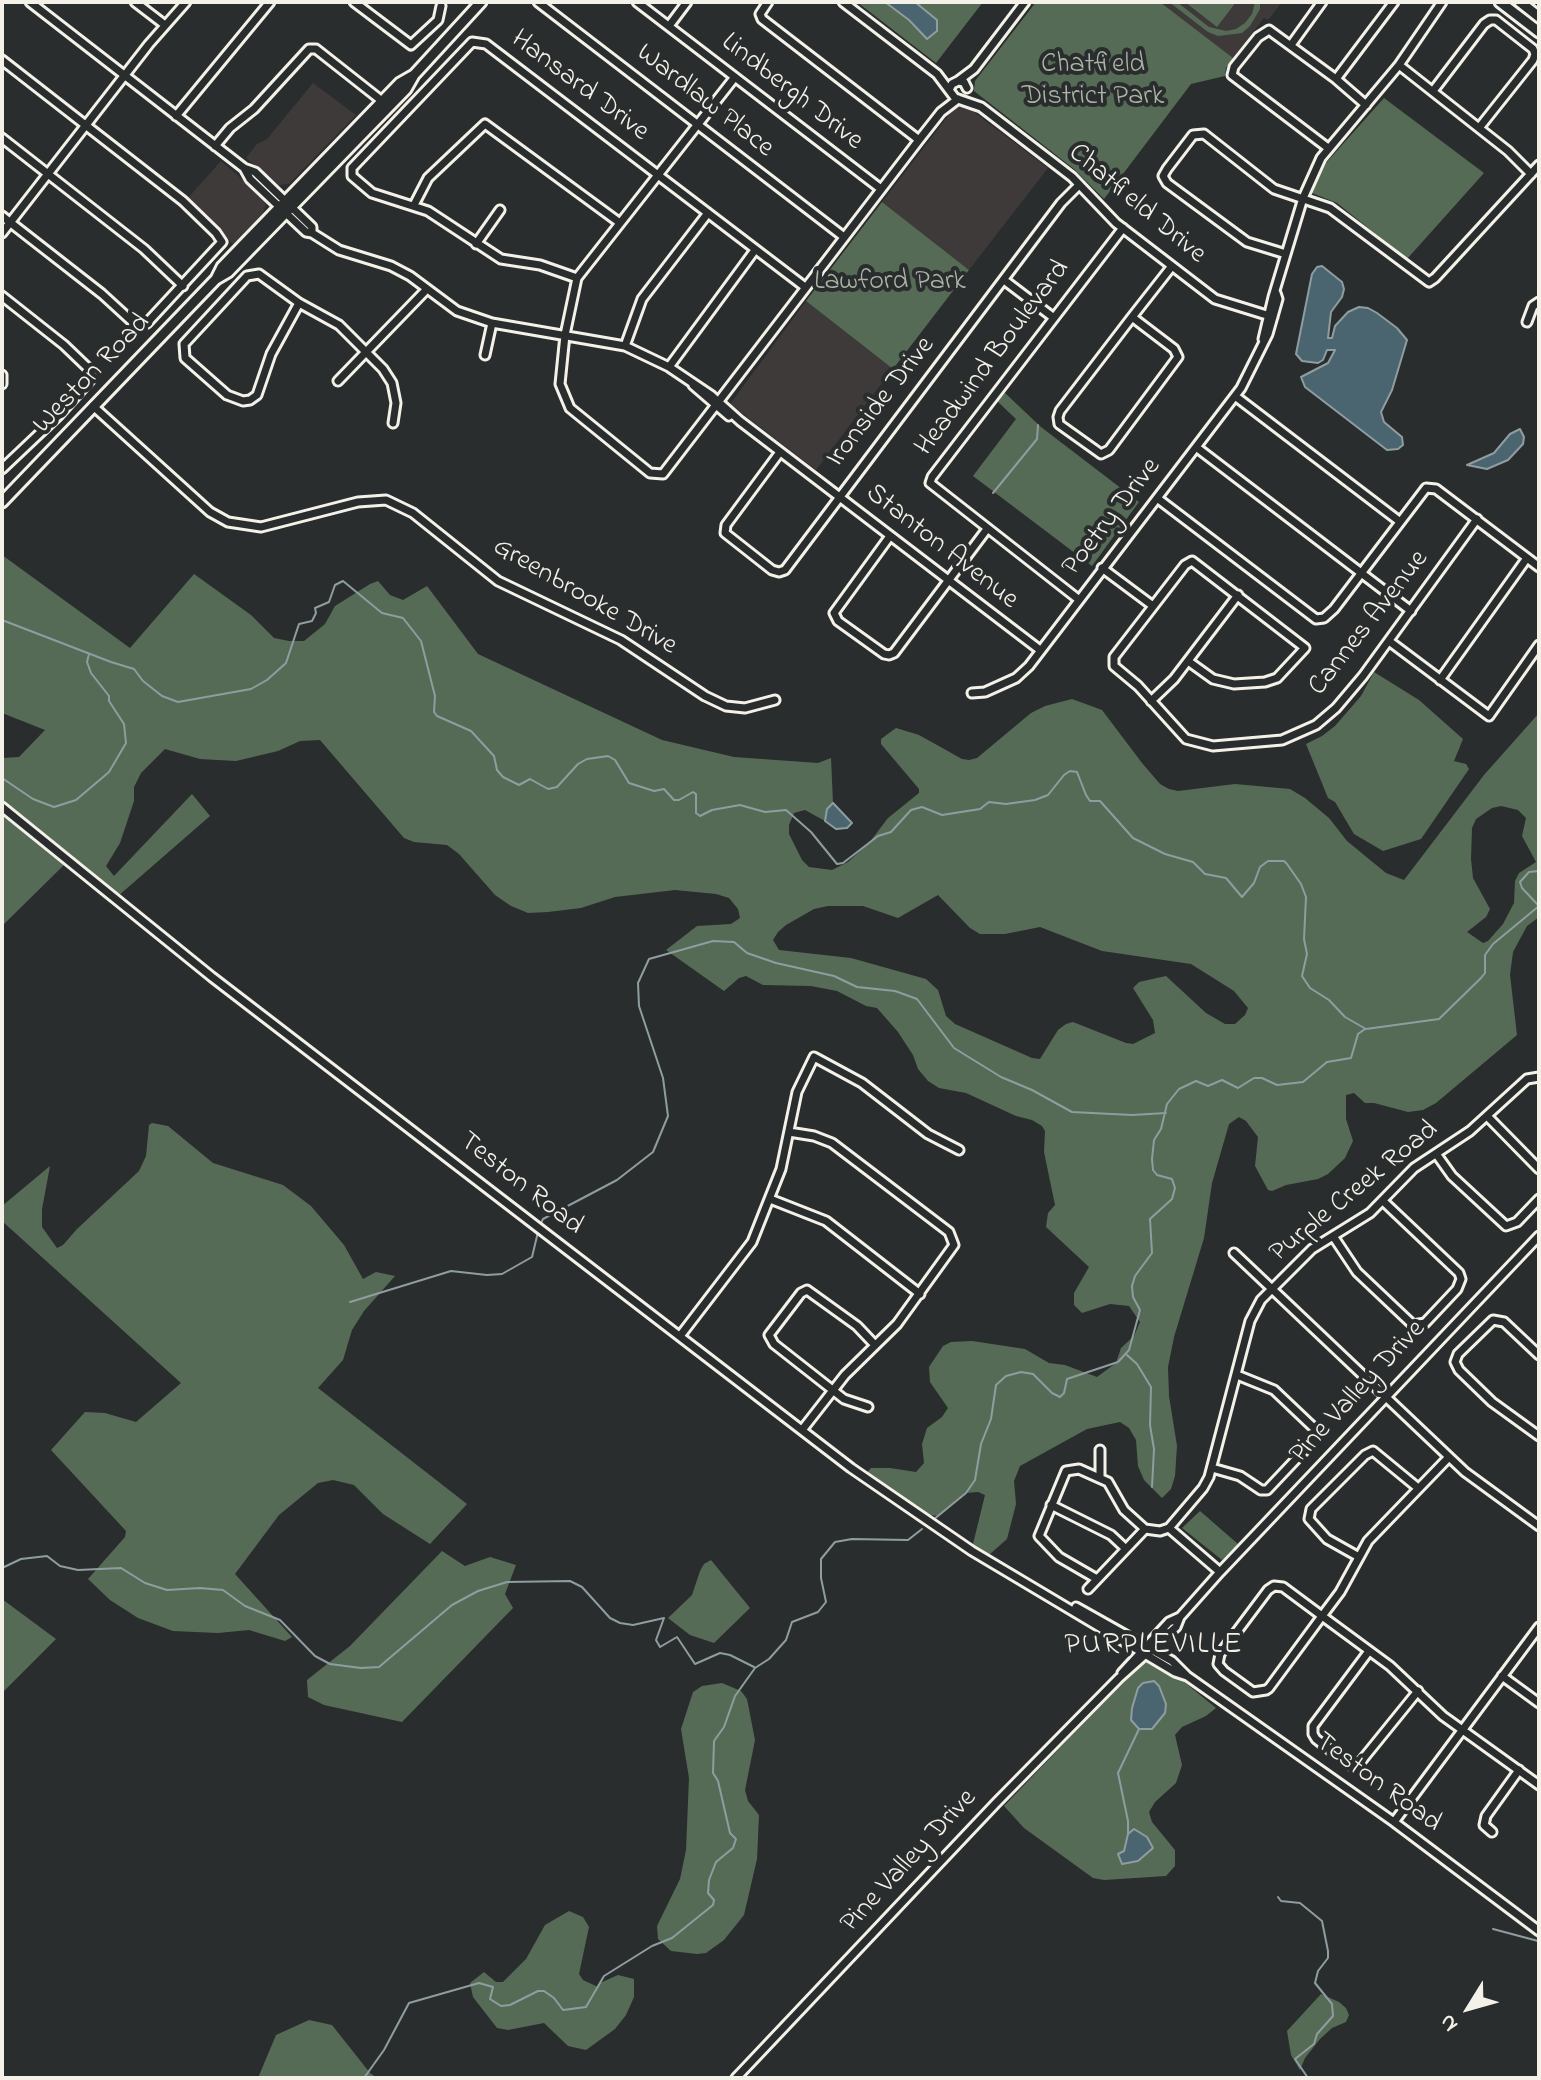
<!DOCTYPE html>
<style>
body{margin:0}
#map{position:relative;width:1541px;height:2080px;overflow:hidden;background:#2a2d2e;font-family:"Indie Flower",sans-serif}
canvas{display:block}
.frame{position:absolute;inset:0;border:4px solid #f4f1e8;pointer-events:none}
.north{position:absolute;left:1429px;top:1968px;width:80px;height:80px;-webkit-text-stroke:6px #2a2d2e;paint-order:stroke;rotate:233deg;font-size:22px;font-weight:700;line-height:32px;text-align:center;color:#f4f1e8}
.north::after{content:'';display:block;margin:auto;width:28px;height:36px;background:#f4f1e8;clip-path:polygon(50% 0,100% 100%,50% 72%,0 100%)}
</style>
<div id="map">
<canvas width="1541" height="2080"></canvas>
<div class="frame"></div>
<div class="north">N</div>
</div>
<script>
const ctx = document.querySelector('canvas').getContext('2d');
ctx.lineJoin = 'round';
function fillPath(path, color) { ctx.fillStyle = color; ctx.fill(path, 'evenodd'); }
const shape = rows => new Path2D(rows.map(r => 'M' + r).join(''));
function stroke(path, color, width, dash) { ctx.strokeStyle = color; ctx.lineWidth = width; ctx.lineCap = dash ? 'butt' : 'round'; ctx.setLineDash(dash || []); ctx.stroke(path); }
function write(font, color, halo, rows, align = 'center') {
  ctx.font = font + ' "Indie Flower",sans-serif'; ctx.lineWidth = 8; ctx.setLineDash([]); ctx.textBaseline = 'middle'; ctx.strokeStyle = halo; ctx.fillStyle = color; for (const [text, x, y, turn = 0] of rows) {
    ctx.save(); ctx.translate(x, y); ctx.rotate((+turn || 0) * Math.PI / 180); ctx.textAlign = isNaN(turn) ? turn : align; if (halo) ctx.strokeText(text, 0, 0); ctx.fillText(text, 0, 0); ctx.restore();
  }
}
fillPath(shape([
 [1160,2,1282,2,1268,20,1264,18,1233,58],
 [313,83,356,115,289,184,279,185,246,158,257,144,267,139],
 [960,105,966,106,1048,168,969,270,882,202,955,107],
 [221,161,264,198,266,205,263,213,233,244,186,200],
 [806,301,893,369,816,470,730,404]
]), '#3d3a39');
fillPath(shape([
 [857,2,983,2,936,63],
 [1036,2,1160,2,1233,58,1226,68,1225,76,1191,84,1104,199,1074,169,974,91,975,81],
 [1169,2,1177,2,1209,27,1226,31,1236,29,1245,23,1252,14,1255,2,1260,2,1260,9,1250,26,1242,33,1218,36,1208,32],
 [1185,2,1236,2,1217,27],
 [1384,98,1484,173,1407,259,1337,203,1312,193,1326,163],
 [882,202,969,270,893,369,806,301],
 [1005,393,1041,427,1139,502,1092,566,973,476,1016,419,997,401],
 [2,555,130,648,194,574,251,615,274,638,289,641,304,641,325,624,335,606,370,584,378,581,390,595,403,600,427,586,478,654,662,740,734,757,818,763,831,758,833,803,827,809,825,821,805,810,794,813,789,825,789,834,802,860,809,867,832,870,848,862,869,843,888,818,919,793,919,789,881,744,881,739,896,728,919,735,962,759,969,760,977,758,1031,713,1045,706,1072,699,1102,710,1142,763,1160,784,1169,789,1178,791,1235,784,1290,789,1305,798,1329,818,1347,841,1386,873,1404,880,1484,775,1539,713,1539,917,1527,926,1513,952,1510,975,1517,1035,1436,1103,1423,1110,1408,1112,1374,1103,1365,1103,1354,1093,1346,1095,1346,1119,1353,1141,1345,1158,1328,1174,1318,1179,1286,1185,1272,1191,1268,1190,1255,1166,1258,1137,1246,1121,1239,1117,1229,1124,1212,1183,1204,1238,1174,1337,1168,1367,1169,1396,1177,1446,1175,1476,1171,1489,1162,1498,1144,1480,1138,1466,1136,1440,1129,1428,1120,1422,1087,1429,1020,1466,1014,1481,1016,1504,1007,1539,990,1554,982,1555,976,1552,973,1544,985,1495,978,1492,966,1493,937,1516,916,1513,864,1476,871,1468,890,1468,916,1472,924,1463,922,1444,927,1428,942,1417,948,1408,930,1382,929,1367,943,1346,951,1342,972,1341,1025,1349,1049,1363,1065,1365,1097,1377,1116,1363,1121,1348,1134,1336,1140,1322,1129,1306,1110,1304,1082,1313,1074,1305,1074,1293,1089,1267,1046,1227,1048,1213,1055,1205,1044,1152,1045,1131,1042,1126,1032,1120,1016,1116,966,1093,939,1088,928,1081,918,1069,913,1055,898,1032,877,1008,866,1006,837,991,811,986,763,985,746,976,739,978,724,991,666,950,697,926,731,924,740,918,738,909,729,898,716,894,675,890,615,897,581,908,548,912,528,913,511,906,495,895,459,854,447,845,414,842,404,838,320,740,300,741,278,751,236,761,200,759,165,749,141,773,134,787,134,801,120,843,106,866,114,876,192,794,210,816,110,903,64,865,2,926,2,758,19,757,45,730,2,713],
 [1501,806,1518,810,1526,818,1522,836,1536,862,1519,873,1515,881,1514,903,1503,924,1488,941,1483,943,1467,932,1486,917,1490,909,1473,878,1471,859,1472,828,1476,819,1492,808],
 [938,895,970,928,980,934,1005,934,1040,927,1102,951,1191,964,1234,991,1248,1008,1245,1015,1235,1024,1225,1024,1206,1013,1166,976,1139,982,1133,988,1153,1020,1155,1033,1133,1044,1126,1043,1073,1022,1066,1024,1058,1030,1040,1059,1032,1058,955,1024,946,1016,938,990,926,979,851,958,779,950,773,940,778,932,786,925,814,909,828,906,863,906,898,918],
 [1374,672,1419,700,1463,739,1454,761,1466,764,1469,769,1421,839,1383,851,1354,834,1335,802,1328,798,1306,744,1322,736,1335,726,1361,696],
 [152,1123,168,1126,213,1163,283,1185,311,1206,344,1245,363,1279,376,1272,395,1276,364,1311,352,1330,343,1360,318,1388,467,1504,430,1544,383,1514,354,1485,333,1480,318,1483,279,1515,235,1574,292,1637,285,1641,249,1630,218,1633,173,1631,138,1618,110,1600,88,1579,125,1537,126,1531,51,1450,85,1412,105,1413,136,1422,181,1383,2,1221,2,1206,50,1166,42,1209,42,1227,57,1248,63,1245,77,1229,139,1171,146,1156,149,1125],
 [1200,1511,1238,1544,1222,1560,1182,1528],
 [442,1551,465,1566,490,1557,516,1565,505,1594,513,1608,402,1722,324,1705,308,1697,307,1680,350,1646],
 [711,1560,750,1608,714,1643,690,1635,668,1618,692,1595,700,1571,704,1564],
 [2,1599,56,1639,2,1693],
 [1150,1654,1216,1708,1206,1716,1182,1727,1175,1735,1182,1765,1176,1783,1155,1802,1149,1812,1152,1822,1175,1850,1175,1866,1166,1876,1104,1880,1093,1878,1024,1828,1004,1806],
 [1159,1686,1166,1704,1165,1713,1132,1708,1138,1693],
 [722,1683,741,1691,747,1699,755,1740,745,1790,748,1801,759,1815,757,1859,744,1915,724,1940,706,1953,697,1954,671,1951,658,1939,657,1926,680,1879,686,1850,689,1778,681,1729,693,1692,702,1686],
 [569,1911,583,1917,589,1927,579,1974,583,1980,598,1987,600,1983,618,1975,634,1979,634,1997,626,2015,615,2029,586,2050,568,2046,544,2023,508,2030,497,2028,473,1997,470,1983,484,1972,496,1982,503,1982,526,1959,545,1925],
 [1321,1994,1339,2002,1346,2008,1349,2015,1346,2022,1332,2028,1320,2039,1305,2058,1300,2070,1291,2055,1287,2031],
 [309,2020,332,2025,370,2073,377,2078,258,2078,276,2035]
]), '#566b56');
const water = shape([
 [885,2,915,2,937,20,937,31,927,39,909,20,885,2],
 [1322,266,1342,282,1344,289,1342,297,1331,312,1328,338,1332,338,1335,326,1348,312,1359,307,1368,308,1377,313,1397,328,1407,340,1392,390,1381,412,1384,422,1402,437,1403,445,1398,449,1387,450,1305,387,1301,377,1328,363,1335,350,1327,350,1323,360,1318,363,1302,361,1296,354,1312,274,1317,267,1322,266],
 [1520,429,1524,437,1523,444,1508,460,1487,469,1467,465,1494,453,1510,434,1520,429],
 [833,803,852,823,847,828,836,829,825,821,827,809,833,803],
 [1154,1681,1159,1686,1166,1704,1165,1713,1152,1729,1139,1729,1131,1720,1132,1708,1138,1688,1143,1683,1154,1681],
 [1134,1829,1147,1837,1153,1848,1138,1861,1122,1864,1118,1854,1124,1851,1128,1834,1134,1829]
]);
fillPath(water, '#4b6570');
stroke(water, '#8f9da0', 2);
stroke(shape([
 [993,493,1037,439,1038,425],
 [2,620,111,662,134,669,143,681,162,696,178,702,251,689,267,680,286,663,299,624,312,621,316,613,315,608,329,602,335,585,343,581,382,613,403,618,421,641,435,696,434,712,437,716,471,731,494,756,497,770,503,777,519,785,530,779,548,789,557,787,578,764,587,759,608,756,615,760,629,783,654,791,664,789,674,800,679,800,693,792,696,794,696,813,700,816,712,810,740,805,765,812,786,810,811,832,837,864,843,863,878,836,891,832,911,810,922,807,942,815,980,809,989,802,1006,804,1035,800,1048,795,1064,775,1070,771,1077,772,1086,795,1090,801,1100,801,1133,838,1165,854,1193,862,1205,874,1226,878,1242,897,1254,883,1260,867,1268,861,1284,861,1287,864,1301,884,1306,897,1304,939,1307,954,1302,976,1310,988,1329,1000,1345,1017,1366,1029,1439,1019,1481,978,1485,973,1485,955,1493,944,1539,906],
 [2,778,33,799,54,807,76,800,109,772,126,743,124,724,109,701,109,696,91,673,87,662,89,654],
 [1538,905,1522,888,1520,882,1529,872,1539,871],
 [541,1223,543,1219,617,1180,653,1152,668,1116,663,1078,639,1006,638,983,649,959,713,941,734,942,747,953,776,963,834,976,857,987,895,991,917,999,954,1048,1001,1077,1032,1090,1072,1112,1132,1115,1166,1113],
 [350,1302,451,1271,487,1275,502,1274,532,1257,538,1232],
 [1127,1355,1137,1364,1151,1387,1150,1425,1154,1449,1152,1487],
 [933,1520,966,1493,975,1480,981,1444,991,1419,996,1385,1006,1376,1021,1372,1033,1374,1052,1393,1060,1397,1064,1393,1067,1379,1118,1362,1129,1350,1140,1310,1133,1297,1132,1286,1135,1276,1152,1253,1150,1219,1172,1199,1175,1188,1172,1179,1157,1175,1153,1170,1152,1159,1154,1140,1161,1129,1167,1104,1179,1089,1196,1081,1208,1086,1222,1080,1238,1088,1254,1078,1262,1078,1277,1085,1303,1082,1327,1062,1351,1058,1358,1034,1365,1029],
 [2,1568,21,1559,47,1556,60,1566,78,1570,121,1568,145,1583,167,1590,200,1588,223,1590,245,1606,280,1620,315,1656,330,1664,361,1668,379,1667,452,1605,478,1591,507,1582,570,1581,582,1587,610,1618,620,1623,633,1625,664,1618,656,1640,660,1647,677,1637,695,1664,720,1653,730,1655,754,1667],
 [1128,1834,1128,1821,1118,1773,1139,1729],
 [1278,1897,1281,1901,1300,1903,1322,1921,1328,1951,1328,1958,1318,1971,1315,1983,1332,2004,1333,2016,1317,2034,1314,2044,1295,2059,1308,2078],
 [1493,1929,1538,1941,1539,1938],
 [364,2078,384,2050,409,2003,479,1983,493,1987,490,1999,501,2006,510,2005,538,1991,544,1991,554,1998,563,2010,586,2007,604,1976,652,1946,672,1938,713,1905,714,1900,708,1893,709,1880,716,1862,733,1848,736,1839,730,1833,718,1781,713,1773,714,1741,724,1727,735,1696,755,1668,769,1659,786,1640,792,1622,818,1612,826,1602,821,1578,821,1559,835,1542,852,1539,908,1540,922,1529]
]), '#8f9da0', 2);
const minor = shape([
 [30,2,244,168,255,172,312,227,312,233],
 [135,2,165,25],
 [354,2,411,45,438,20,441,6],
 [538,2,844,237],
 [637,2,881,189],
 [768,2,760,14,762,19,919,140],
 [843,2,937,74,949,90],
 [669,26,687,2],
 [1291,45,1322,2],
 [2,60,183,201,216,233,222,242,147,323,138,327,102,294,2,216],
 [1399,65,1508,151,1531,174],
 [735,77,577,278,565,335,560,384,570,408,650,473,663,474,919,140,941,112,958,99],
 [1336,79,1394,2],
 [958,81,974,69,1025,2],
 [967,88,964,82,958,81,952,84,949,90,955,98,981,107,1072,177,1116,223,1215,299,1273,317],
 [1433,91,1484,24,1490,20,1496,20,1533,49,1535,54,1533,60,1479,128],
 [176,116,270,2],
 [2,138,144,249,183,286],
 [215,146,230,128,254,109,309,49,316,49,382,101],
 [1328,148,1232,75,1234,67,1258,37,1269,30,1336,79,1366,105],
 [244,168,250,179,306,232,312,233,339,250,391,266,410,276,457,311,492,323,625,346,669,367,712,396,740,421,1040,650],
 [414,205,428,178,485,124,620,223],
 [2,233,149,44,186,2],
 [476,244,500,210],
 [1286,254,1247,242,1167,183,1163,176,1167,169,1193,135,1204,134,1274,189,1330,208,1429,282,1435,278,1539,165],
 [577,278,540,265,501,259,428,211,372,193,352,176,352,168,472,42,486,44,805,287],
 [1004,280,1054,318],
 [2,296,64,345,89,369,93,377,59,415,2,469],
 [299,303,259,274,247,276,184,344,185,358,227,395,243,401,250,400,257,395,271,354,299,303,339,325,383,369,392,383,396,403,393,423],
 [1132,317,1174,349,1178,357,1109,450,1101,454,1059,424,1058,417,1060,411,1132,317,1172,266],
 [1527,322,1533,306,1539,302],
 [1263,339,1273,297,1303,198,1321,158,1399,65,1442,2],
 [625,346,642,299,708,213],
 [485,355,492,323],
 [669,367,755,250],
 [2,375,2,384],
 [338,381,427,289],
 [693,385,729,416],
 [1235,396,1399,521],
 [93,406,210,512,228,522,261,527,358,502,386,500,413,513,498,581,621,640,705,696,726,706,745,708,775,700],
 [1196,447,1411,611],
 [780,452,726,525,725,533,772,570,779,572,785,570,1061,203,1079,185],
 [1157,498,1316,619,1324,618,1334,609,1426,488,1436,489,1539,567],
 [890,536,834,613,838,621,884,654,889,655,894,653,987,529],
 [1102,568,1153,606],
 [1078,599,930,483,932,477,1123,228],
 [1389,641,1489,716,1539,645],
 [1188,661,1213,679,1234,684,1265,682,1277,678,1305,648,1192,561,1185,565,1114,657,1114,666,1138,686,1186,739,1213,746,1282,740,1316,725,1336,708,1363,676,1477,519],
 [1440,680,1527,558],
 [972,693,985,692,1016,678,1029,666,1241,388,1268,334,1278,299,1276,293],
 [1151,701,1174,679,1238,595],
 [2,807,212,977,851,1468,972,1551,1175,1672,1187,1676],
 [1487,1116,1539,1169],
 [789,1132,814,1136,832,1143,949,1232,954,1245,897,1324,845,1375,802,1430],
 [1437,1155,1452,1176,1506,1226,1517,1222,1539,1199],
 [770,1199,826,1221,920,1294],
 [1333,1236,1357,1272,1413,1325,1425,1323,1457,1289,1461,1279,1459,1273,1383,1201],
 [1234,1253,1465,1472,1539,1526],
 [680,1336,752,1242,781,1169,797,1092,814,1057,862,1083,928,1134,959,1150],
 [1539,1355,1504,1322,1493,1320,1458,1354,1455,1362,1459,1370,1492,1402,1539,1436],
 [868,1407,844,1399,774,1344,769,1335,801,1293,807,1290,857,1326,875,1345],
 [1449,1457,1368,1541,1340,1592,1322,1616,1269,1688,1266,1690,1253,1692,1224,1671,1218,1664,1220,1654,1268,1590,1274,1586,1283,1587,1322,1616,1390,1666,1443,1716,1539,1785],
 [1212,1468,1240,1476,1261,1490,1267,1490,1317,1437,1314,1428,1274,1390,1237,1375],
 [1100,1477,1100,1450],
 [1051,1505,1111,1535,1126,1549],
 [1169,1528,1203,1488,1209,1477,1250,1321,1261,1300,1312,1249,1370,1213,1414,1168,1470,1131,1527,1079,1539,1077],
 [1169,1528,1220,1572],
 [1359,1557,1327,1539,1309,1519,1311,1509,1365,1455,1373,1451,1418,1488],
 [1097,1579,1059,1557,1039,1536,1066,1471,1079,1469,1108,1482,1124,1510,1145,1529,1160,1531,1169,1528],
 [1088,1589,1145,1529],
 [1076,1607,1172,1661,1187,1676,1394,1822,1539,1931],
 [1369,1651,1313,1726,1313,1734,1316,1739,1350,1765,1358,1765,1418,1691],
 [1122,1673,1169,1622,1180,1617],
 [1502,1676,1539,1703],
 [1394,1822,1539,1627],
 [1492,1832,1484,1825,1486,1816,1519,1770],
 [736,2078,996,1803,1119,1678,1176,1627,1180,1617,1220,1572,1539,1236]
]);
const major = shape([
 [1500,2,1539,32],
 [1520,2,1539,17],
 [216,279,228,272,406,89,414,75,481,2],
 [2,502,216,279,222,267,246,242,400,83,414,75]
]);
stroke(minor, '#f4f1e8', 13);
stroke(major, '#f4f1e8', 15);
stroke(minor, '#2a2d2e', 7);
stroke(major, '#2a2d2e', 9);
write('28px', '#adb5a6', '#2a2d2e', [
 ["Chatfield",1093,66],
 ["District Park",1093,98],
 ["Lawford Park",890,283]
]);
write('28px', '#f4f1e8', '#2a2d2e', [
 ["Hansard Drive",579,87,37],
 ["Lindbergh Drive",791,93,38],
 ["Wardlaw Place",704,102,38],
 ["Chatfield Drive",1136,205,40],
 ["Headwind Boulevard",994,359,-53],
 ["Weston Road",93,375,-46],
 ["Ironside Drive",882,403,-52],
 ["Poetry Drive",1113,518,-52],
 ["Stanton Avenue",941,548,38],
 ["Greenbrooke Drive",584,598,30],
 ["Cannes Avenue",1370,624,-52],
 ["Teston Road",520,1185,38],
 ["Purple Creek Road",1355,1193,-39],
 ["Pine Valley Drive",1359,1393,-47],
 ["Teston Road",1377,1784,36],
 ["Pine Valley Drive",910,1862,-47]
]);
ctx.letterSpacing = '2px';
write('30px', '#f4f1e8', '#2a2d2e', [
 ["PURPLEVILLE",1154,1647]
]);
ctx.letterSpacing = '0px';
</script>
